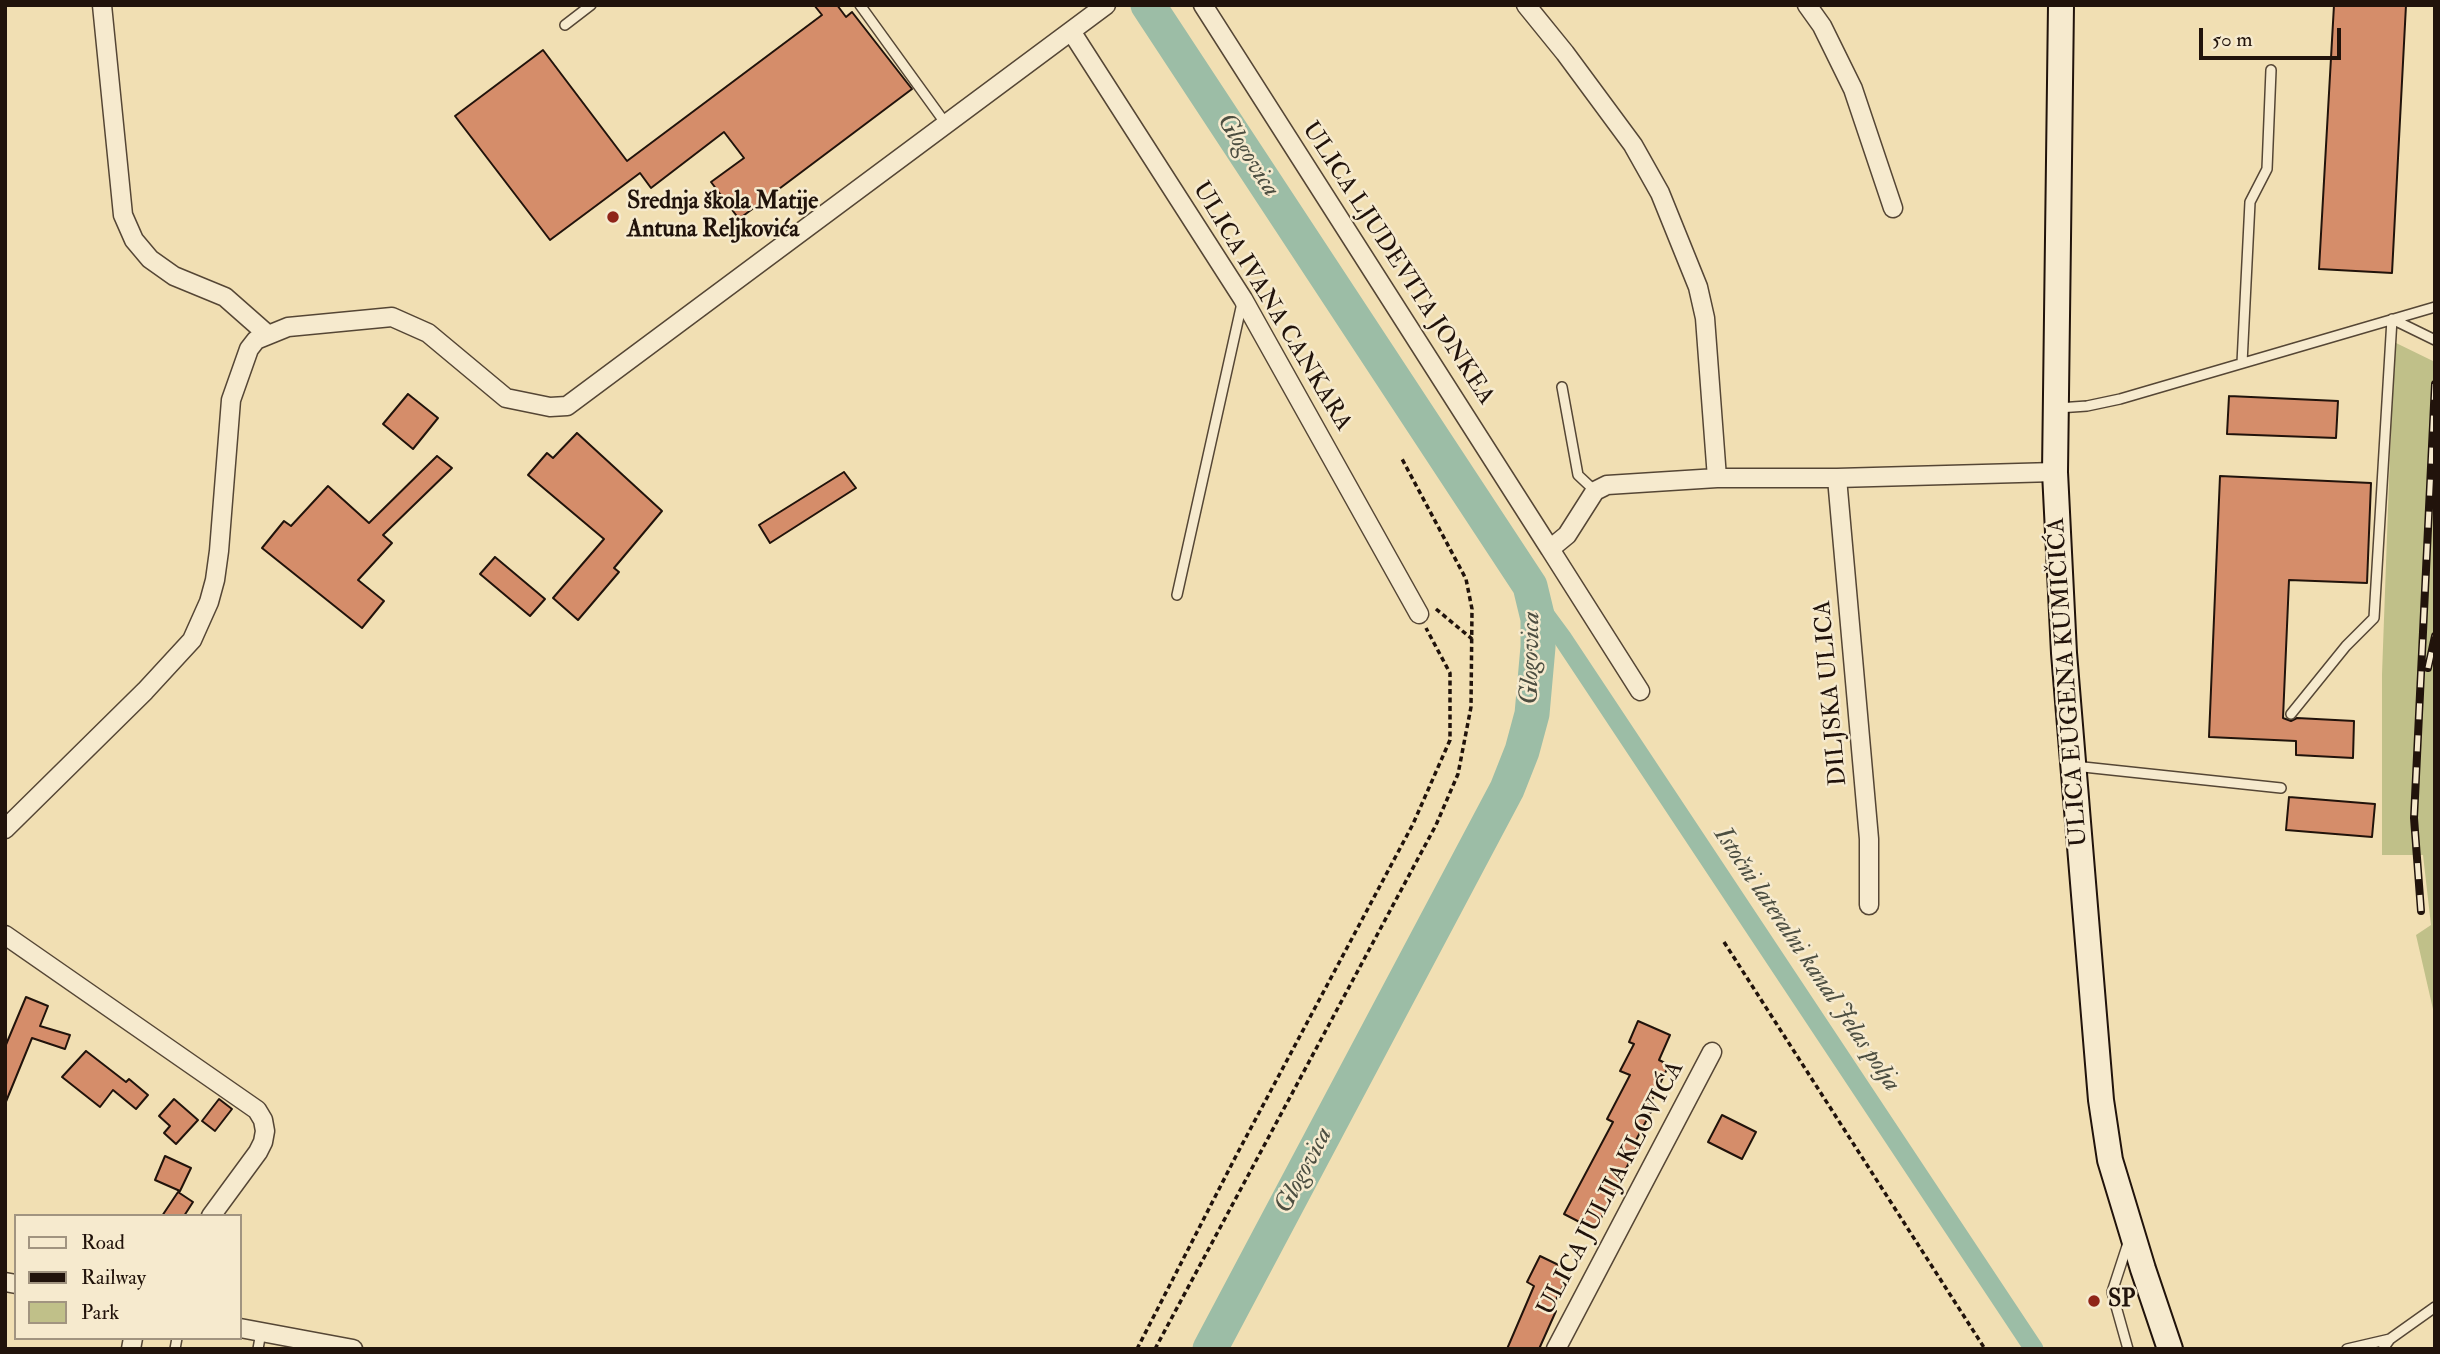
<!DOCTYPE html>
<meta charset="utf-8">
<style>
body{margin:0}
#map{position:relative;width:2440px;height:1354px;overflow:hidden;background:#f1dfb3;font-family:"IM FELL Double Pica",serif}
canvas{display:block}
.frame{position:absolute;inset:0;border:7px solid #21130b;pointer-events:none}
.legend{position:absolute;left:14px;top:1214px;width:228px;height:126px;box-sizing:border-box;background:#f6eace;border:2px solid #a19480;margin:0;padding:9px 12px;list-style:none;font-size:21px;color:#21130b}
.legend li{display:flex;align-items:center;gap:14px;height:35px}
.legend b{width:35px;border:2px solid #a19480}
.scale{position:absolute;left:2199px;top:28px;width:142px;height:32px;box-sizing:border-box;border:4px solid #21130b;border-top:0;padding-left:9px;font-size:21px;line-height:24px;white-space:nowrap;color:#21130b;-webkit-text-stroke:5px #f6eace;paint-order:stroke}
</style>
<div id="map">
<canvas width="2440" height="1354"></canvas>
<div class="frame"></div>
<ul class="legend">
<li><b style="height:9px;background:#f6eace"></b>Road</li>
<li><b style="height:9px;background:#21130b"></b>Railway</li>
<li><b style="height:19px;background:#c0c089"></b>Park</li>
</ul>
<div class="scale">50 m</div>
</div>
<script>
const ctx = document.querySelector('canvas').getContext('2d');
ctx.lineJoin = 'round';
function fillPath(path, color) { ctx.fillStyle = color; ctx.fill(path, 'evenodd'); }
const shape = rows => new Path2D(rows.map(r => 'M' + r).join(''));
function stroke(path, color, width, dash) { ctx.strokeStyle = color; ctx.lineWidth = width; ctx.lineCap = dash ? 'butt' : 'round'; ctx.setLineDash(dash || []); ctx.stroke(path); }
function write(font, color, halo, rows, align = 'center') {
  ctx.font = font + ' "IM FELL Double Pica",serif'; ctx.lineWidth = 5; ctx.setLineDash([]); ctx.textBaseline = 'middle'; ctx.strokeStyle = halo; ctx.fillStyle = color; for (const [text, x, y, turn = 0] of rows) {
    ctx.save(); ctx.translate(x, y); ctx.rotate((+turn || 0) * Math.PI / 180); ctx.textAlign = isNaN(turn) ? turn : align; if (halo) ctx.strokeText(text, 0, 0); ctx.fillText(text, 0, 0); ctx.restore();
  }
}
fillPath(shape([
 [2394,342,2435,362,2435,1018,2416,935,2431,925,2423,855,2382,855,2382,674]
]), '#c0c089');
stroke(shape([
 [1535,601,1563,639,2034,1349]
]), '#9cbda6', 19);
stroke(shape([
 [1148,5,1530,586,1538,619,1538,647,1532,714,1522,751,1507,789,1210,1349]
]), '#9cbda6', 35);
const building = shape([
 [814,5,837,5,846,17,852,12,912,89,739,219,711,182,744,158,724,132,651,188,640,173,550,240,455,116,543,50,627,161,822,15,814,5],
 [2334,5,2406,5,2392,273,2319,269,2334,5],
 [408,394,438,418,413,449,383,424,408,394],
 [2229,396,2338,401,2336,438,2227,434,2229,396],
 [577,433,662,511,614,568,619,572,578,620,553,598,604,539,528,475,547,453,553,458,577,433],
 [437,456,452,468,383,535,392,543,358,580,384,601,362,628,262,548,284,521,291,526,328,486,369,523,437,456],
 [844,472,856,488,770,543,759,525,844,472],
 [2220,476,2371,483,2367,583,2289,580,2283,718,2291,721,2297,718,2354,721,2353,758,2296,755,2296,741,2209,737,2220,476],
 [495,557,545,599,530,616,480,574,495,557],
 [2289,797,2375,804,2372,837,2286,830,2289,797],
 [26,997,48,1006,40,1026,70,1035,65,1049,32,1038,5,1104,5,1047,26,997],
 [1638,1021,1670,1035,1659,1060,1669,1065,1649,1106,1653,1108,1634,1144,1638,1145,1595,1230,1564,1214,1613,1122,1607,1119,1630,1075,1620,1071,1634,1044,1629,1042,1638,1021],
 [86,1051,126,1082,129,1079,148,1095,136,1109,113,1090,100,1107,62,1077,86,1051],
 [174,1099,198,1120,176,1144,164,1133,170,1126,159,1116,174,1099],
 [219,1099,232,1109,215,1131,202,1121,219,1099],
 [1722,1115,1756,1132,1742,1159,1708,1142,1722,1115],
 [165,1156,191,1168,180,1191,155,1180,165,1156],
 [178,1192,193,1202,184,1216,162,1216,178,1192],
 [1540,1256,1571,1271,1551,1309,1556,1311,1539,1349,1507,1349,1534,1286,1527,1282,1540,1256]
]);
fillPath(building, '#d58d6a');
stroke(building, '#21130b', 2);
const service = shape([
 [860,5,946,124],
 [565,25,591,5],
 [2242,363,2250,202,2267,169,2271,70],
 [1562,387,1578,475,1595,491],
 [2058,408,2087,406,2120,399,2435,307],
 [1177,595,1242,303],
 [2291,714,2346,646,2374,618,2392,319,2435,340],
 [2074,766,2281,788],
 [175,1349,177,1338],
 [258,1349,261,1332],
 [2128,1349,2112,1292,2129,1240],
 [2347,1349,2390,1339],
 [2383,1349,2390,1339,2435,1307]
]);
const minor = shape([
 [102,5,123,215,134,240,150,259,174,276,225,297,267,334],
 [1203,5,1550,549,1567,535,1595,491,1607,485,1717,478,1837,478,2055,472],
 [1526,5,1565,53,1633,145,1660,193,1698,287,1705,318,1717,478],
 [1807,5,1822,26,1853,89,1893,208],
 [1071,31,1243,299,1419,614],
 [1837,478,1869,839,1869,905],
 [1550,549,1640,691],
 [5,829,145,691,192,640,209,602,215,580,219,551,231,400,249,349,256,340,288,327,392,317,428,333,506,398,550,407,567,406,1106,5],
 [5,935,257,1110,263,1120,265,1131,263,1142,258,1152,211,1216],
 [5,1282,16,1284],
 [240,1328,353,1349],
 [131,1349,133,1338],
 [1556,1349,1712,1052]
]);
const secondary = shape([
 [2061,5,2055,472,2064,653,2101,1100,2110,1160,2143,1269,2170,1349]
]);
stroke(service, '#554635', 12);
stroke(minor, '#554635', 21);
stroke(secondary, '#21130b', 28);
stroke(shape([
 [1436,609,1472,639],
 [1724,942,1985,1349],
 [1137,1349,1237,1154,1413,824,1450,740,1450,673,1426,628],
 [1155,1349,1436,825,1458,774,1471,707,1472,609,1466,579,1401,457]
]), '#21130b', 3.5, [5, 3.5]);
stroke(service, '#f6eace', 9);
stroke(minor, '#f6eace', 18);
stroke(secondary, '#f6eace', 24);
const rail = shape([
 [2428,668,2435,636],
 [2421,911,2414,818,2435,384]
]);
stroke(rail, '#21130b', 8);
stroke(rail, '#f6eace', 5, [16]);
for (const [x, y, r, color] of [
 [613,217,7,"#8f2418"],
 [2094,1301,7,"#8f2418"]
]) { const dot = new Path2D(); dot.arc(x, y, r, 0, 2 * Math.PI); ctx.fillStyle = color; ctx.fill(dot); stroke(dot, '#f6eace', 2.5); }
write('bold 24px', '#21130b', '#f6eace', [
 ["Srednja škola Matije",627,203],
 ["Antuna Reljkovića",627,231],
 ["SP",2108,1301]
], 'left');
write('24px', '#21130b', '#f6eace', [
 ["ULICA LJUDEVITA JONKEA",1397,264,57],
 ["ULICA IVANA CANKARA",1271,307,59],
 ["ULICA EUGENA KUMIČIĆA",2069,682,-94],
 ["DILJSKA ULICA",1832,693,-95],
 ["ULICA JULIJA KLOVIĆA",1612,1189,-62]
]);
write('italic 26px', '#4c4e41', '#f6eace', [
 ["Glogovica",1247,156,57],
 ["Glogovica",1532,658,-89],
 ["Istočni lateralni kanal Jelas polja",1806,960,56],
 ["Glogovica",1305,1171,-62]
]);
</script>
